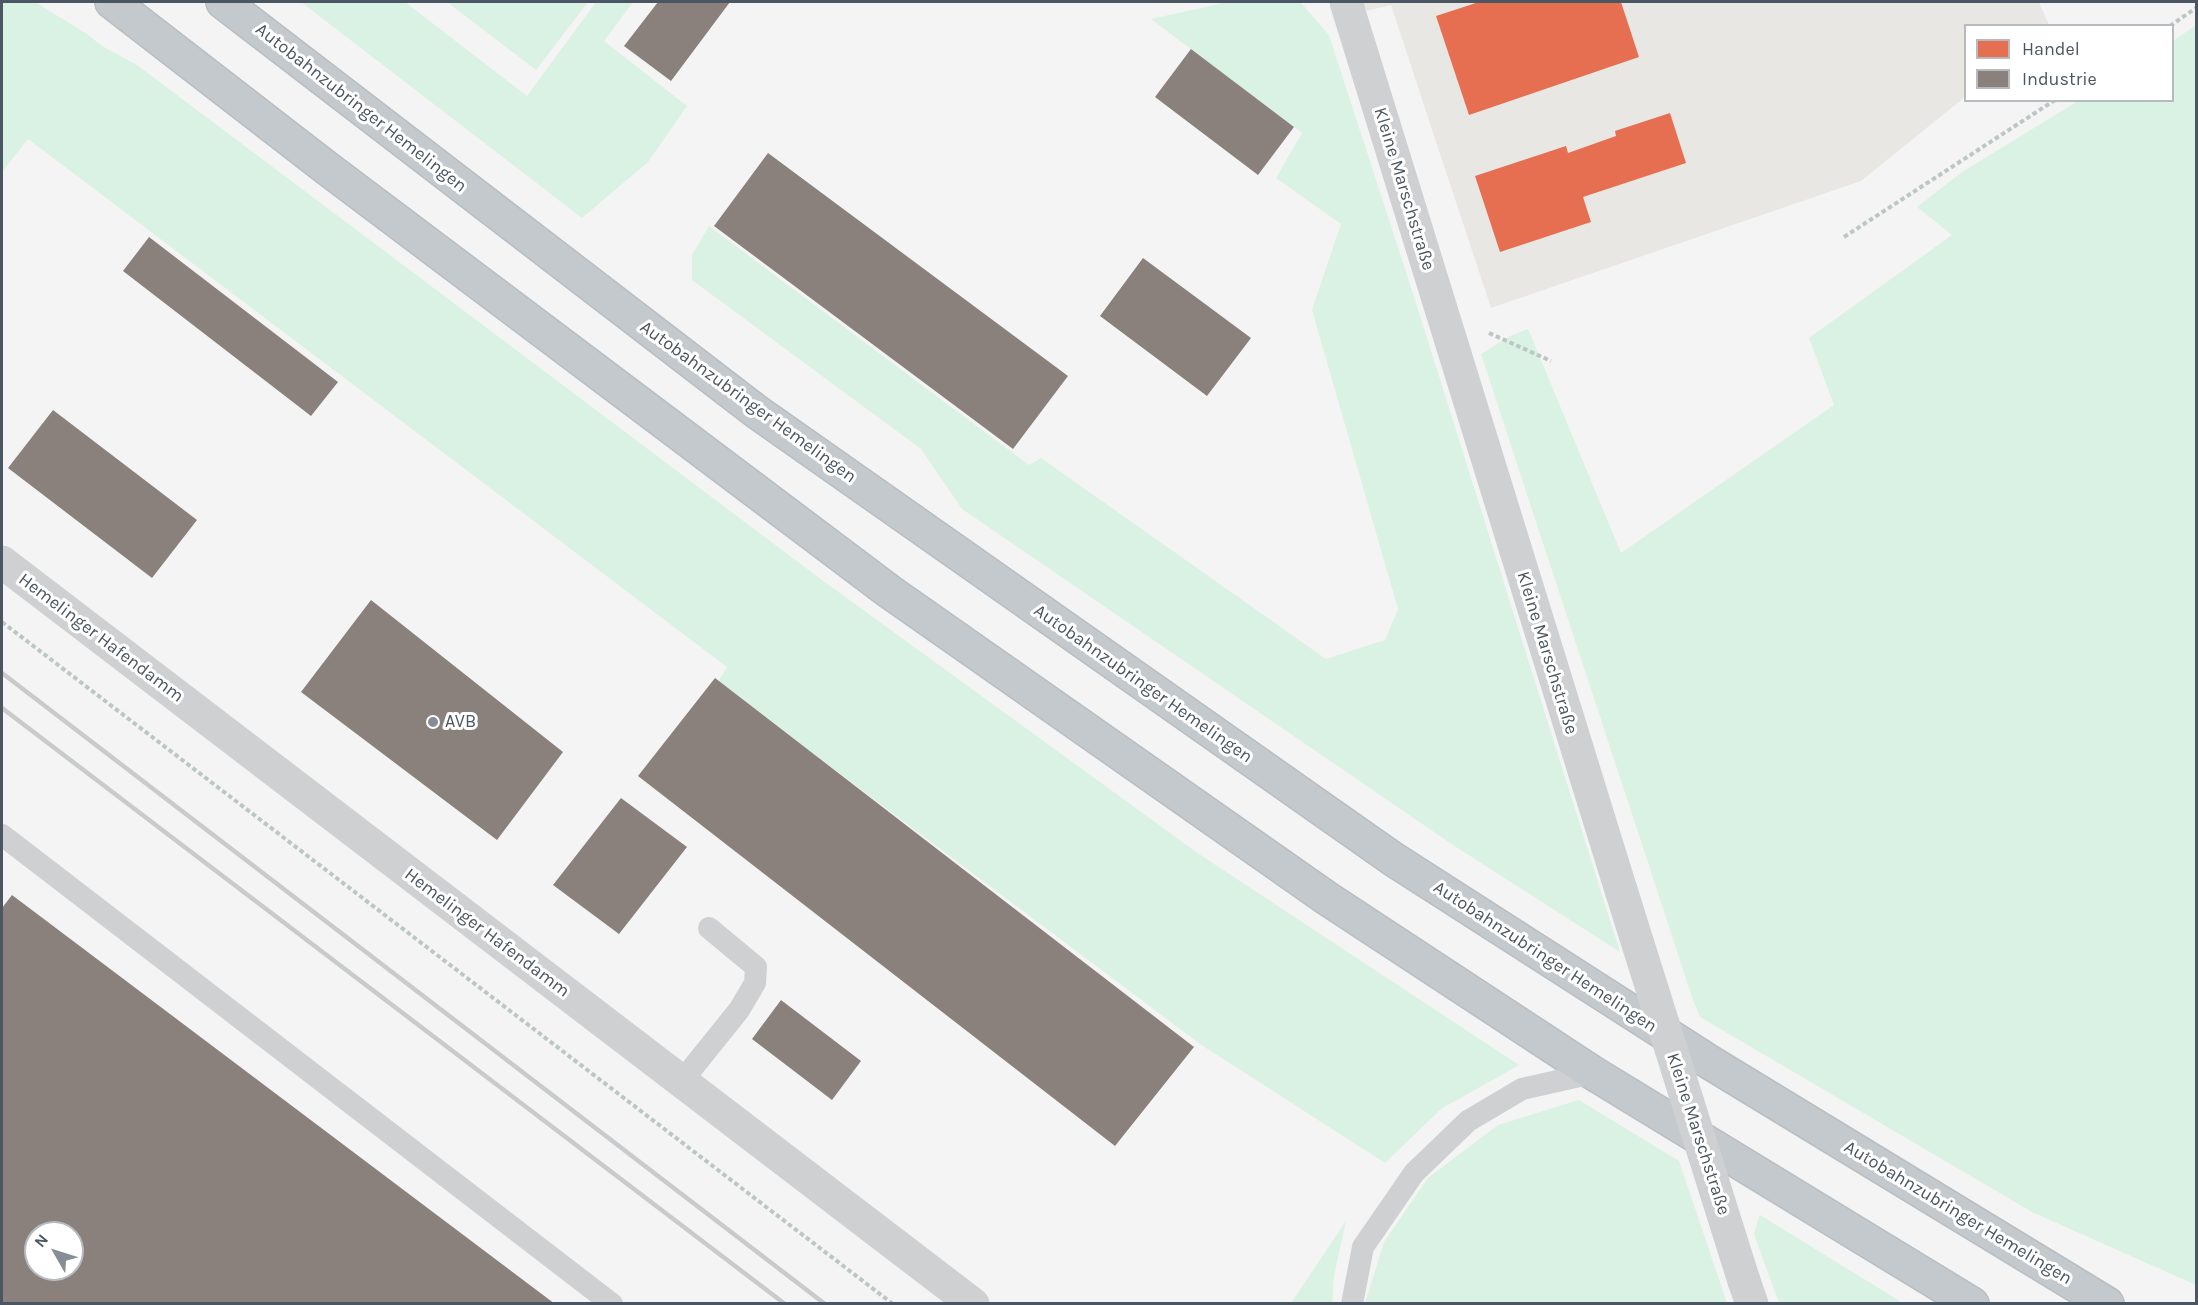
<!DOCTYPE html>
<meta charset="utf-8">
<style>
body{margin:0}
#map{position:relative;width:2198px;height:1305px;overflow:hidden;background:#f4f4f4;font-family:Karla,sans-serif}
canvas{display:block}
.frame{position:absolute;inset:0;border:3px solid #4a5661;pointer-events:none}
.legend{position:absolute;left:1964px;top:24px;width:210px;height:78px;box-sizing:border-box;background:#fff;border:2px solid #b7bbc0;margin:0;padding:8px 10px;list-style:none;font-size:18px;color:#4a5661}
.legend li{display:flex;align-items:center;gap:12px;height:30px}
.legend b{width:30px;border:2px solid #b7bbc0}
.north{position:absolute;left:24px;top:1221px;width:60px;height:60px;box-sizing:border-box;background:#fff;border:2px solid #b7bbc0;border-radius:50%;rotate:309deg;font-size:16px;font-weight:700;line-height:24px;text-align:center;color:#4a5661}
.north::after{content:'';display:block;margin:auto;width:21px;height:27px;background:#868d94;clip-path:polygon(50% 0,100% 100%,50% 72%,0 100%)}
</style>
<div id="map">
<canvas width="2198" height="1305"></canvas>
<div class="frame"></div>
<ul class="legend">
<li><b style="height:16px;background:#e76f51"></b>Handel</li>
<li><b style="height:16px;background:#8a817c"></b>Industrie</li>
</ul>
<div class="north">N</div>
</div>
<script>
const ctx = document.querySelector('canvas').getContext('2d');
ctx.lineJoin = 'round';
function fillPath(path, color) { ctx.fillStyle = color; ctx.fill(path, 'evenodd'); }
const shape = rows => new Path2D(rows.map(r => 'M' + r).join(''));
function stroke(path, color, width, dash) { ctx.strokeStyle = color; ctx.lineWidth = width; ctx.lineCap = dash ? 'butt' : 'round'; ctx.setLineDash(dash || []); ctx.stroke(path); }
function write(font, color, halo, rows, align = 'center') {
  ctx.font = font + ' Karla,sans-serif'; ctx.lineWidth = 6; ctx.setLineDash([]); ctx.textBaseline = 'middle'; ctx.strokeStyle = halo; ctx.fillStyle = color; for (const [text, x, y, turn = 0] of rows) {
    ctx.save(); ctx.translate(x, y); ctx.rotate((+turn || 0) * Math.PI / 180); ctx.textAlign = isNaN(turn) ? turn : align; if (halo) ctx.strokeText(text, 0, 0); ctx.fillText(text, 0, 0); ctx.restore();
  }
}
fillPath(shape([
 [1358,2,2039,2,2049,25,1966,26,1965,97,1861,181,1491,308,1391,5,1362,12]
]), '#e8e7e3');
fillPath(shape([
 [2,2,35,2,87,34,102,46,137,65,822,580,1199,854,1519,1065,1441,1109,1385,1163,1200,1044,718,682,727,667,28,139,2,172],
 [301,2,405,2,527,96,596,2,633,2,604,41,687,106,648,162,582,218],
 [447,2,588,2,536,70],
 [1228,2,1301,3,1329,35,1416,303,1620,952,1453,845,962,509,921,449,692,280,692,255,709,226,1029,465,1041,458,1326,659,1385,640,1398,609,1312,310,1341,224,1276,178,1302,133,1151,19],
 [2196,25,2196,1285,2032,1212,1700,1017,1693,1000,1481,354,1510,336,1528,329,1621,553,1834,405,1809,338,1952,235,1917,207,1962,172,2078,101,2172,100,2173,41],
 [1579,1100,1679,1161,1727,1303,1365,1303,1384,1242,1428,1178,1498,1125],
 [1760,1214,1760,1215,1903,1303,1779,1303,1754,1234],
 [1346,1221,1334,1276,1332,1303,1291,1303]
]), '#d9f2e3');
fillPath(shape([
 [1479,2,1621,2,1639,57,1469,115,1436,16],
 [1670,113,1686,163,1583,197,1591,222,1500,252,1475,176,1566,146,1568,153,1616,136,1615,131]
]), '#e76f51');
fillPath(shape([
 [658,2,730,2,671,81,624,46],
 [1191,49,1294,127,1258,175,1155,97],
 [768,153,1068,376,1013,449,714,226],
 [149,237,338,382,311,416,123,271],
 [1143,258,1251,338,1207,396,1100,316],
 [53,410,197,520,152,578,8,468],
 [371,600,563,752,497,840,301,692],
 [715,678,1194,1047,1115,1146,638,776],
 [621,798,687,847,619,934,553,885],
 [12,895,555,1304,2,1304,2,908],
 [36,1233,72,1233,72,1269,36,1269],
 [781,1000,861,1061,832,1100,752,1039]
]), '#8a817c');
const trunk = shape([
 [112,2,328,169,890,592,1328,899,1593,1073,1972,1304],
 [223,2,757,412,1393,859,1711,1063,2107,1304]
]);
stroke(trunk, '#b9bec3', 36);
stroke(shape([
 [2170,26,2196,8],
 [1844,237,2055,100],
 [1489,333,1551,361],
 [2,622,893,1304]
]), '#bcc7c4', 4, [4.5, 3]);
stroke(shape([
 [2,835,612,1304],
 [682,1081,739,1010,755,983,756,967,709,928],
 [1352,1304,1363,1247,1414,1173,1468,1121,1522,1089,1593,1073]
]), '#ced0d2', 22);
stroke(shape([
 [1346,2,1621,890],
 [1744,1281,1752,1304]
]), '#ced0d2', 33);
stroke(shape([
 [2,562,973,1304]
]), '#ced0d2', 33);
stroke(trunk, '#c4c9cd', 33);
stroke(shape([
 [2,673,825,1304],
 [2,708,785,1304]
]), '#c9cacc', 4.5);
stroke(shape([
 [1621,890,1744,1281]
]), '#ced0d2', 33);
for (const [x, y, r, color] of [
 [433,722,6,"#868d94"]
]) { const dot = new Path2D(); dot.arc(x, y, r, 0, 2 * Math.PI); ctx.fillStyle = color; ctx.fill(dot); stroke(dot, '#fff', 2); }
write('18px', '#4a5661', '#fff', [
 ["Autobahnzubringer Hemelingen",361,108,38],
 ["Kleine Marschstraße",1404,189,73],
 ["Autobahnzubringer Hemelingen",748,402,36],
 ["Hemelinger Hafendamm",101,638,37],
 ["Kleine Marschstraße",1547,653,73],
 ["Autobahnzubringer Hemelingen",1143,684,35],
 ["Hemelinger Hafendamm",487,933,37],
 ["Autobahnzubringer Hemelingen",1545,957,33],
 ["Kleine Marschstraße",1698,1134,72],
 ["Autobahnzubringer Hemelingen",1958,1213,31]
]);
write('18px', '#4a5661', '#fff', [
 ["AVB",445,722]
], 'left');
</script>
